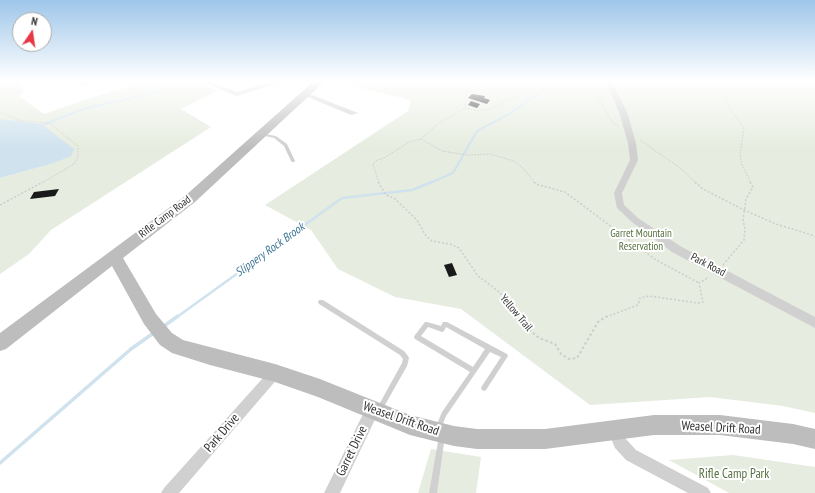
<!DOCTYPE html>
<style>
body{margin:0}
#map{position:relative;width:815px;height:493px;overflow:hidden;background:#fff;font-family:"PT Sans Narrow",sans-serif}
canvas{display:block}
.north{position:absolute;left:12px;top:12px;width:40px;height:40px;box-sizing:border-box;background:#fff;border:1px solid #adadad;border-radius:50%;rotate:13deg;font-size:11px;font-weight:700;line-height:16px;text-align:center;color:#333}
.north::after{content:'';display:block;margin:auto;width:14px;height:18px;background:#e63946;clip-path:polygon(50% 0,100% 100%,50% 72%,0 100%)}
</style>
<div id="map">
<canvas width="815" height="493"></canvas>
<div class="north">N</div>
</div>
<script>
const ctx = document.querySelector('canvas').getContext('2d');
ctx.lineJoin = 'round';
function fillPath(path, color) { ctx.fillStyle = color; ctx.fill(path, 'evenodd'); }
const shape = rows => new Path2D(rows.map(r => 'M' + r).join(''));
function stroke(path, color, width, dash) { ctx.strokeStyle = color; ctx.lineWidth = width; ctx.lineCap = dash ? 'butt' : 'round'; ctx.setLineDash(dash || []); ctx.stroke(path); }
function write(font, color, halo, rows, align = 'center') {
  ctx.font = font + ' "PT Sans Narrow",sans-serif'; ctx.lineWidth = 4; ctx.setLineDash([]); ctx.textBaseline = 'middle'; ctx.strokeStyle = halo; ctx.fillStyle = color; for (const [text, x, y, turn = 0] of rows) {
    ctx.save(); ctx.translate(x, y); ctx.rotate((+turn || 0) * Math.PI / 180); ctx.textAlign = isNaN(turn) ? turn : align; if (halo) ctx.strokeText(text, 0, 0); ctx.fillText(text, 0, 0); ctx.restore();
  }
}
fillPath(shape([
 [0,80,16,80,24,90,20,97,44,114,93,97,125,88,136,80,194,80,217,91,181,109,211,127,51,230,29,254,0,274,0,178,51,164,11,122,0,119],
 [333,80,815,80,815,413,783,406,710,397,590,405,461,309,395,297,338,269,311,230,265,205,408,111,411,100,332,81],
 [431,449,481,457,476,493,418,493],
 [733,455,815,467,815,493,729,493,669,460]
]), '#e6ecdf');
fillPath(shape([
 [0,119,41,124,74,149,71,156,51,164,0,178]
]), '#cfe2ee');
stroke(shape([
 [43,125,83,109,158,92,177,80],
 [430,183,453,173,477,131,511,113,545,88,536,80]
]), '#cfe2ee', 2);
stroke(shape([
 [177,317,342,198,412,190,432,182]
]), '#cfe2ee', 2.5);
stroke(shape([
 [164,326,178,316],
 [0,463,131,349,155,332]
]), '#cfe2ee', 3.5);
fillPath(shape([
 [472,94,485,96,484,98,490,100,487,104,468,98],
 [471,101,480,104,477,108,468,105],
 [59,189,55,196,30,199,34,192],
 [452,263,457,275,449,277,444,265]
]), '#1a1a1a');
stroke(shape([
 [580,80,596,92,612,122,618,126],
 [727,80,726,100,730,109,744,128,740,155,742,165,751,183],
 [465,108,479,111,491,109,552,80],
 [465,108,468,80],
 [0,112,17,120,49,123,78,146,78,157,74,164,42,183],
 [421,139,442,151,467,155,490,154,514,161,523,168,535,183],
 [640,140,680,168,696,183],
 [379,183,373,164,377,160,384,158,409,142,421,139,438,124,465,108]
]), '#cdcdcd', 1, [1.5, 1.5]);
stroke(shape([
 [378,182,386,195,394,198,417,220,426,236,432,241,450,244,459,248,478,276,498,291,522,317],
 [534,182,536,184,565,192,656,260,699,283],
 [695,182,703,189,744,210,776,224,815,236],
 [0,205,43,182],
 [723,265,744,240,745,229,743,220,746,199,753,187,750,182],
 [606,317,638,305,640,298,649,296,698,303,703,302,699,283,709,277]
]), '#cdcdcd', 1.5, [2, 2]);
stroke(shape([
 [522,316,531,331,539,338,555,344,561,354,569,359,577,358,598,322,607,316]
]), '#cdcdcd', 2, [2.5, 2.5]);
fillPath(shape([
 [91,80,95,80,83,86,80,85,91,80],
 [260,133,276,136,287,144,295,161,294,162,292,162,291,161,284,146,274,138,260,135,260,133],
 [319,300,323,300,404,351,408,356,409,358,407,366,381,412,379,413,377,412,376,410,402,363,403,359,400,355,319,304,318,302,319,300],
 [425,322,427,322,441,326,443,322,447,322,507,354,508,356,486,390,484,391,482,390,481,388,482,386,501,357,490,352,446,416,440,431,438,432,436,431,435,429,442,412,470,372,415,339,414,337,415,335,425,322],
 [428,327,442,332,444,331,446,327,485,349,473,367,421,336,428,327],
 [442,433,444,434,445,436,437,493,429,493,439,436,440,434,442,433]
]), '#d0d0d0');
fillPath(shape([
 [197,80,206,80,237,92,277,80,287,80,237,96,197,80],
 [605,80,611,80,627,112,636,143,638,160,622,193,624,205,638,218,680,246,815,317,815,328,672,252,632,222,617,208,614,193,630,160,628,143,619,112,605,80],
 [303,93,307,93,358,113,351,115,303,95,303,93],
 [275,367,279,369,281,373,279,377,179,493,161,493,164,488,271,369,275,367],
 [373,402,378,404,380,409,340,493,324,493,368,404,373,402],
 [615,424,620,426,625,438,636,450,708,488,711,493,688,493,626,460,615,448,608,431,610,426,615,424]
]), '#d0d0d0');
fillPath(shape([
 [315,80,326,80,195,202,123,258,156,314,172,333,183,340,275,364,320,379,410,415,454,426,477,429,545,429,654,415,720,415,793,424,815,429,815,449,793,444,720,435,654,435,545,449,477,449,454,446,410,435,318,397,275,382,210,365,172,353,160,345,144,324,112,266,6,349,0,351,0,333,185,196,315,80]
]), '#bdbdbd');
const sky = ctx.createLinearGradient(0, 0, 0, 149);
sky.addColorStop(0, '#9ec6ea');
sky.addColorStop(0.54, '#fff');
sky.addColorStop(1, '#ffffff00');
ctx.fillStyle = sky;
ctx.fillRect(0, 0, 815, 149);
write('11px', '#333', '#fff', [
 ["Rifle Camp Road",165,217,-37],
 ["Park Road",708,265,27],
 ["Yellow Trail",516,313,50]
]);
write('11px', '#56703f', '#fff', [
 ["Garret Mountain",641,234],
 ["Reservation",641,247]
]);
write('italic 12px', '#3f7597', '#fff', [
 ["Slippery Rock Brook",270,250,-36]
]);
write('13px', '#333', '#fff', [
 ["Weasel Drift Road",401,419,19],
 ["Weasel Drift Road",721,428,3],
 ["Park Drive",222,433,-49],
 ["Garret Drive",352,451,-64]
]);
write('13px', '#56703f', '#fff', [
 ["Rifle Camp Park",734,474]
]);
</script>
